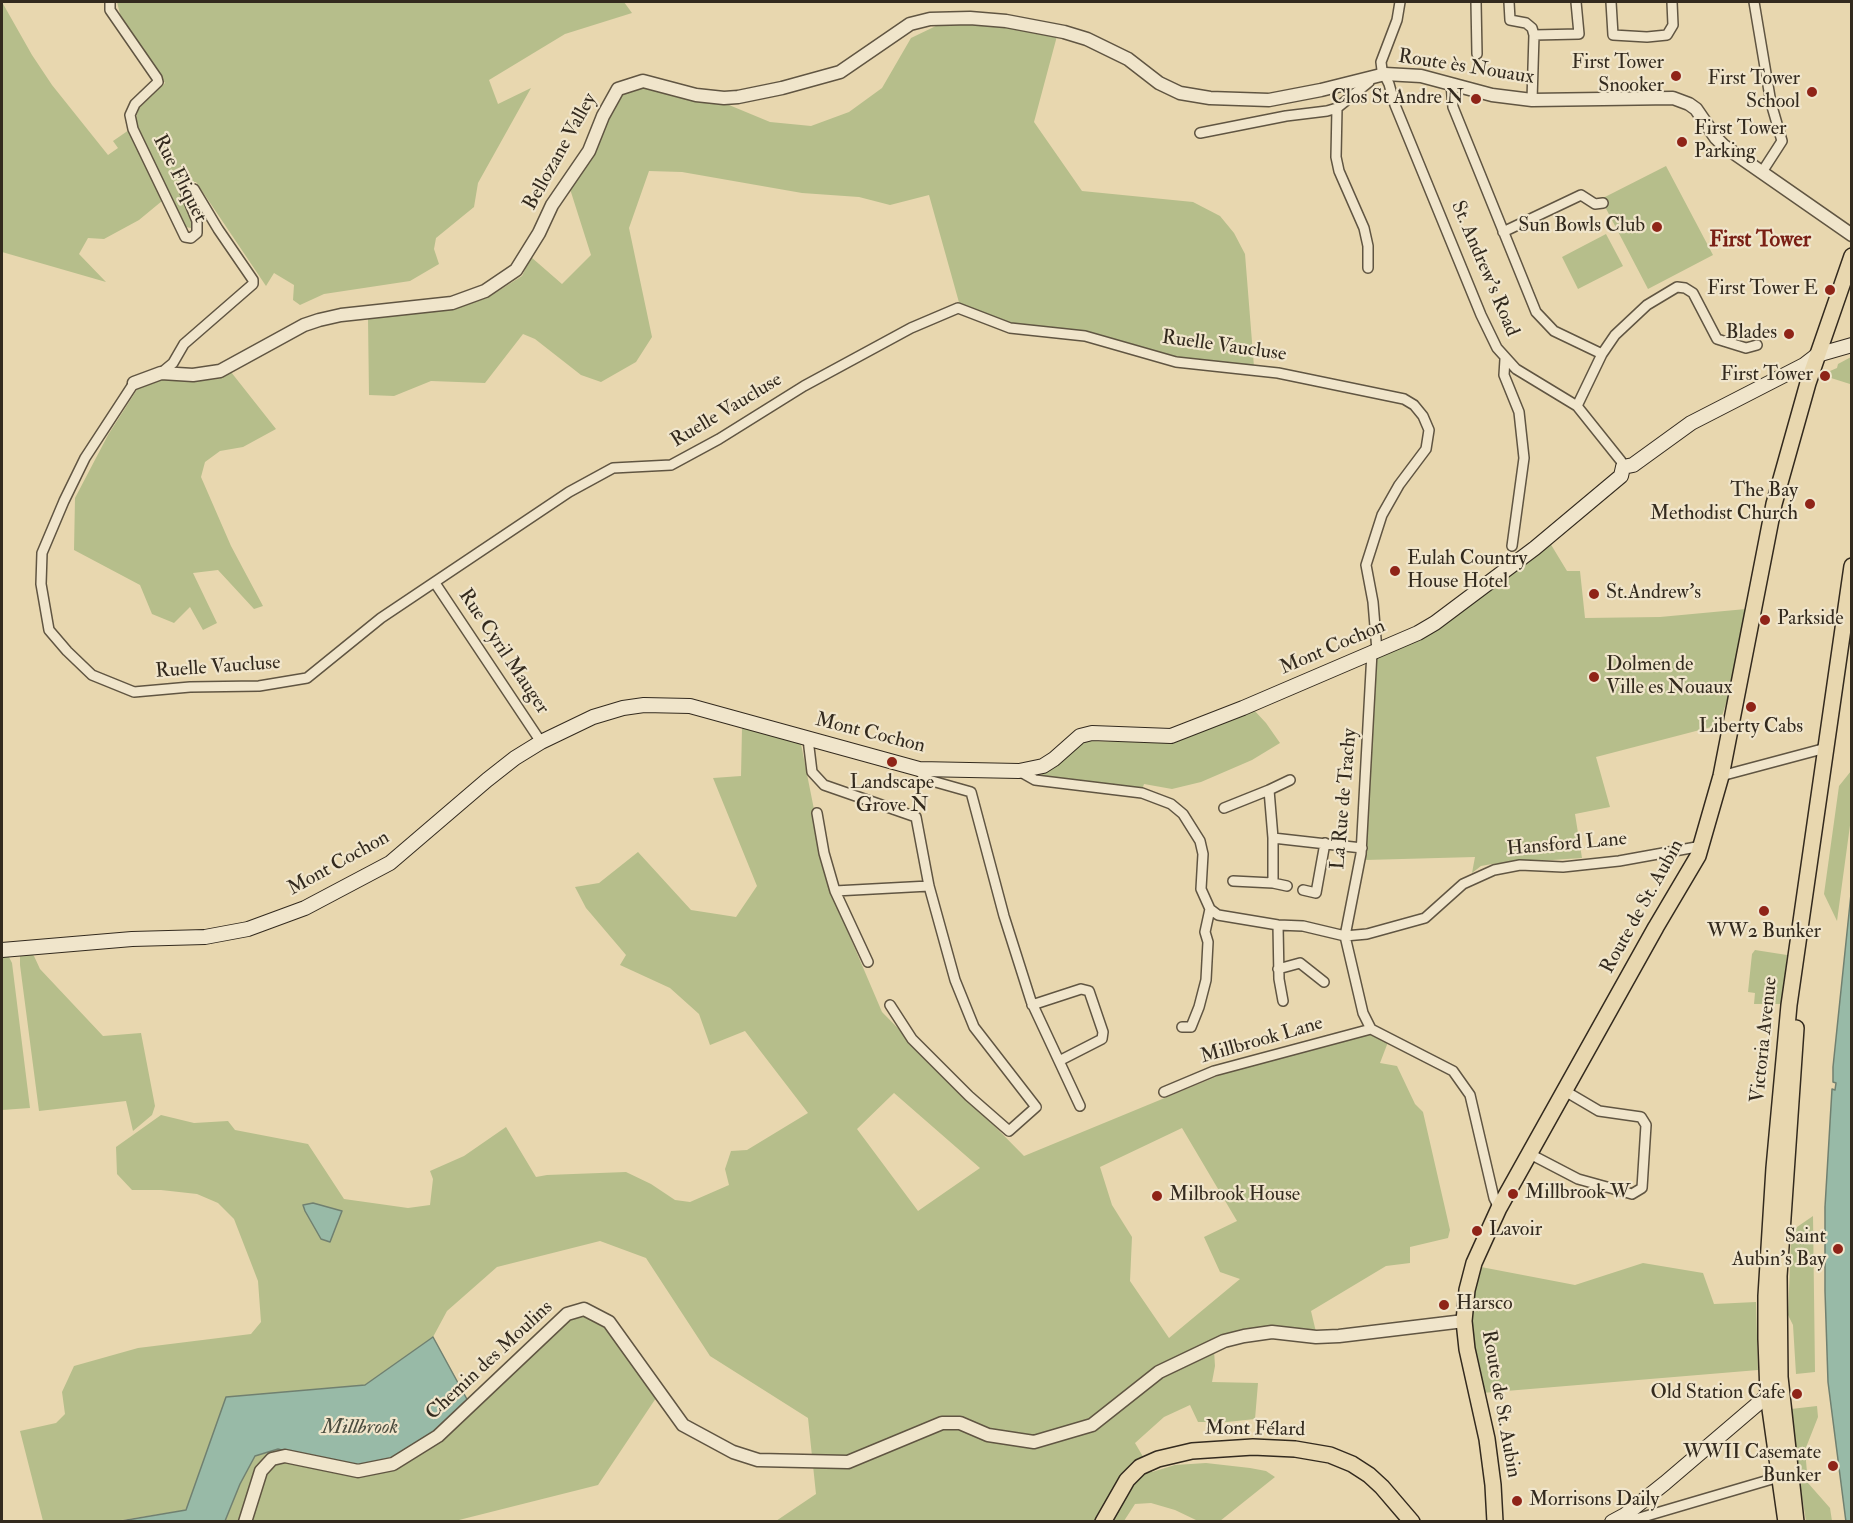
<!DOCTYPE html>
<meta charset="utf-8">
<style>
body{margin:0}
#map{position:relative;width:1853px;height:1523px;overflow:hidden;background:#e8d7af;font-family:"IM FELL Double Pica",serif}
canvas{display:block}
.frame{position:absolute;inset:0;border:3px solid #332a1e;pointer-events:none}
</style>
<div id="map">
<canvas width="1853" height="1523"></canvas>
<div class="frame"></div>
</div>
<script>
const ctx = document.querySelector('canvas').getContext('2d');
ctx.lineJoin = 'round';
function fillPath(path, color) { ctx.fillStyle = color; ctx.fill(path, 'evenodd'); }
const shape = rows => new Path2D(rows.map(r => 'M' + r).join(''));
function stroke(path, color, width, dash) { ctx.strokeStyle = color; ctx.lineWidth = width; ctx.lineCap = dash ? 'butt' : 'round'; ctx.setLineDash(dash || []); ctx.stroke(path); }
function write(font, color, halo, rows, align = 'center') {
  ctx.font = font + ' "IM FELL Double Pica",serif'; ctx.lineWidth = 4.5; ctx.setLineDash([]); ctx.textBaseline = 'middle'; ctx.strokeStyle = halo; ctx.fillStyle = color; for (const [text, x, y, turn = 0] of rows) {
    ctx.save(); ctx.translate(x, y); ctx.rotate((+turn || 0) * Math.PI / 180); ctx.textAlign = isNaN(turn) ? turn : align; if (halo) ctx.strokeText(text, 0, 0); ctx.fillText(text, 0, 0); ctx.restore();
  }
}
fillPath(shape([
 [2,2,32,55,52,85,108,155,118,148,113,141,129,130,162,201,139,220,104,239,88,238,79,254,106,282,2,252],
 [117,2,624,2,632,13,565,34,489,80,498,104,531,88,478,183,474,207,436,238,434,249,439,264,410,281,324,294,300,305,293,300,294,285,274,273,266,286,196,182,188,182,179,188,191,220,191,228,185,227,139,130,136,118,139,108,165,83,121,18],
 [963,23,1007,25,1057,36,1034,122,1082,191,1193,202,1220,216,1234,233,1245,254,1254,367,1177,360,1080,331,1048,330,1012,324,960,306,929,195,890,205,859,197,802,193,682,172,649,171,629,228,652,337,636,362,601,382,581,375,535,339,523,334,485,383,431,381,394,396,369,395,368,319,457,308,487,298,522,276,531,257,562,284,591,255,570,189,593,153,609,118,624,93,646,87,692,99,729,105,770,122,811,126,849,112,882,88,911,38,938,25],
 [1666,166,1713,255,1648,289,1601,199],
 [1606,234,1623,266,1578,289,1562,257],
 [1851,357,1851,389,1850,389,1850,384,1831,378,1830,371,1837,368,1838,364],
 [231,372,276,429,243,447,220,451,205,462,201,477,231,546,263,606,254,609,218,570,193,573,217,623,203,630,190,607,174,623,152,614,140,585,74,550,75,498,108,435,138,388,163,379,191,381,219,379],
 [1550,543,1567,571,1580,571,1585,618,1660,617,1746,609,1729,694,1719,725,1596,757,1610,807,1575,814,1582,858,1492,864,1481,866,1472,873,1475,857,1365,860,1376,656],
 [1253,709,1266,723,1280,743,1252,760,1201,782,1172,789,1144,784,1142,790,1044,776,1039,773,1086,741,1173,743],
 [742,728,801,744,830,890,882,1012,1024,1156,1252,1062,1369,1033,1388,1042,1380,1063,1397,1066,1415,1104,1423,1112,1450,1230,1448,1238,1410,1247,1410,1263,1386,1266,1311,1311,1316,1332,1259,1331,1214,1350,1215,1366,1212,1382,1258,1383,1255,1419,1227,1422,1198,1422,1190,1405,1164,1417,1135,1443,1152,1472,1175,1465,1206,1463,1250,1468,1266,1471,1275,1477,1220,1521,1198,1521,1175,1510,1151,1503,1135,1504,1124,1521,969,1522,967,1520,776,1521,816,1494,808,1418,710,1356,646,1258,600,1241,497,1267,447,1311,433,1337,365,1385,227,1397,186,1510,115,1521,43,1521,20,1431,56,1423,65,1414,62,1392,74,1366,138,1348,251,1334,261,1322,258,1281,234,1219,218,1203,197,1194,161,1190,132,1190,117,1174,116,1147,161,1115,194,1123,228,1121,235,1130,308,1144,344,1199,408,1208,430,1205,433,1179,430,1171,464,1156,506,1127,536,1177,547,1175,626,1172,651,1184,675,1200,690,1202,729,1185,725,1169,731,1151,747,1150,808,1113,745,1031,710,1045,699,1014,670,988,620,965,626,955,586,908,575,887,599,883,638,852,691,910,736,917,757,886,713,778,741,776],
 [894,1093,980,1168,918,1211,857,1129],
 [1182,1128,1237,1221,1204,1237,1220,1272,1240,1279,1169,1338,1130,1281,1132,1237,1112,1205,1100,1167],
 [1851,771,1851,818,1837,921,1824,894,1839,786],
 [1755,950,1787,955,1782,1004,1754,1004,1755,993,1748,992,1752,954],
 [31,953,34,956,40,969,103,1036,141,1033,155,1106,152,1115,133,1131,126,1101,39,1111,20,965,20,955],
 [2,954,8,955,12,963,30,1108,2,1110],
 [1813,1216,1815,1372,1796,1374,1793,1325,1788,1315,1791,1240,1797,1227],
 [1643,1263,1703,1273,1714,1304,1756,1302,1758,1370,1482,1393,1470,1335,1470,1300,1481,1267,1575,1285],
 [584,1309,609,1322,660,1392,598,1485,455,1521,225,1522,240,1484,255,1456,278,1449,358,1471,438,1436,567,1314],
 [1817,1406,1818,1417,1805,1450,1808,1483,1830,1508,1832,1521,1806,1521,1796,1460,1791,1409]
]), '#b6be8b');
const water = shape([
 [1851,894,1852,1521,1846,1522,1828,1382,1825,1291,1825,1207,1832,1089,1835,1090,1836,1083,1833,1082,1833,1067,1851,894],
 [313,1203,342,1211,330,1242,321,1239,305,1211,303,1205,313,1203],
 [433,1337,469,1403,433,1439,393,1464,358,1471,278,1449,255,1456,240,1484,225,1521,115,1522,186,1510,226,1397,365,1385,433,1337]
]);
fillPath(water, '#98baa7');
stroke(water, '#708070', 1.5);
const minor = shape([
 [110,2,110,10,157,78,158,82,135,104,130,115,133,129,185,237,191,238,197,233,197,221,185,192,190,188,194,189,218,229,253,280,253,284,184,344,173,363,161,373],
 [1400,2,1397,20,1381,62,1382,70,1389,84,1395,105,1481,315,1497,348,1516,369,1577,406,1621,461,1623,467],
 [1476,2,1477,54],
 [1509,2,1510,20,1526,23,1532,28,1534,35,1532,100],
 [1611,2,1613,35,1647,37,1667,35,1673,25,1672,2],
 [1754,2,1771,103,1782,141,1762,172],
 [1534,35,1579,34,1576,2],
 [1451,84,1453,107,1536,312,1554,331,1602,354,1577,406],
 [1337,108,1336,157,1339,171,1364,228,1368,246,1368,268],
 [1200,133,1286,116,1327,111,1337,108,1369,82,1370,77],
 [1503,232,1581,195,1595,204,1603,203],
 [1602,354,1615,335,1647,305,1677,287,1685,288,1693,293,1717,339,1746,348,1757,345],
 [1505,359,1504,375,1519,412,1524,458,1512,546],
 [134,383,85,458,64,501,42,553,41,584,49,630,67,651,92,675,134,692,190,687,259,686,307,678,381,618,569,492,613,468,671,465,719,439,804,386,911,328,958,308,1010,328,1085,336,1176,362,1278,373,1404,399,1414,405,1423,416,1429,430,1426,449,1399,485,1382,515,1366,565,1373,602,1377,651],
 [435,583,541,742],
 [1372,652,1361,854,1345,936,1363,1013,1371,1029,1453,1071,1470,1095,1494,1198,1499,1208],
 [808,739,812,772,824,785,916,817,929,886,955,980,974,1027,1036,1107,1009,1131,969,1096,912,1039,890,1005],
 [919,769,925,779,971,792,1004,916,1031,1001,1080,1106],
 [1019,771,1035,780,1142,793,1171,804,1183,814,1200,841,1203,854,1201,889,1210,909,1218,915,1278,925,1303,926,1345,936,1367,934,1425,918,1463,884,1494,870,1520,865,1563,867,1619,861,1702,846],
 [1721,776,1826,748],
 [1269,790,1290,780],
 [1224,808,1269,790,1273,838,1362,848],
 [817,813,824,853,835,891,868,962],
 [1233,881,1273,883,1273,838],
 [1273,883,1287,886],
 [1303,890,1316,893,1325,843],
 [835,891,929,886],
 [1278,925,1279,979,1283,1001],
 [1278,969,1300,963,1324,982],
 [1032,1005,1081,989,1089,991,1103,1032,1102,1039,1059,1061],
 [1182,1027,1191,1027,1199,1007,1206,980,1208,942,1205,932,1210,909],
 [1164,1092,1214,1071,1371,1029],
 [1530,1154,1578,1179,1632,1194,1642,1188,1646,1125,1641,1117,1599,1111,1565,1091],
 [1625,1515,1636,1519,1779,1477]
]);
const tertiary = shape([
 [134,383,161,373,193,375,220,371,304,325,319,320,341,315,452,303,485,291,516,270,539,233,552,205,589,151,603,116,618,89,643,81,696,95,724,98,738,97,782,88,840,72,910,24,930,19,970,18,1006,21,1064,32,1087,39,1128,59,1159,83,1180,93,1210,98,1269,100,1321,90,1385,74,1421,76,1492,95,1532,100,1673,98,1689,104,1696,109,1716,138,1724,146,1852,235],
 [245,1522,261,1471,272,1459,285,1456,358,1471,393,1464,438,1436,567,1314,584,1309,609,1322,683,1425,733,1452,758,1460,848,1462,942,1423,960,1423,988,1435,1034,1442,1092,1425,1159,1372,1224,1341,1244,1336,1272,1332,1316,1337,1339,1336,1464,1321]
]);
const secondary = shape([
 [2,950,132,939,205,937,248,929,305,908,390,863,487,780,515,758,541,742,593,717,623,708,644,705,690,706,919,769,1019,771,1043,766,1054,759,1080,736,1092,733,1171,736,1243,708,1418,633,1435,623,1535,548,1621,476,1623,467,1633,465,1691,423,1804,365,1817,355,1852,345],
 [1612,1522,1625,1515,1665,1483,1768,1395]
]);
const primary = shape([
 [1103,1522,1127,1480,1140,1467,1158,1459,1192,1451,1253,1447,1295,1449,1330,1455,1352,1464,1369,1475,1382,1487,1412,1522],
 [1495,1522,1493,1485,1487,1439,1467,1349,1464,1321,1467,1290,1474,1263,1499,1208,1656,927,1698,856,1721,776,1774,504,1808,383,1852,256]
]);
const trunk = shape([
 [1786,1522,1768,1395,1766,1339,1766,1296,1774,1168,1789,1005,1852,566],
 [1796,1522,1780,1377,1779,1276,1796,1028]
]);
stroke(minor, '#605542', 12);
stroke(tertiary, '#605542', 15);
stroke(secondary, '#332a1e', 16);
stroke(primary, '#332a1e', 18);
stroke(trunk, '#332a1e', 18);
stroke(minor, '#f0e5cb', 9);
stroke(tertiary, '#f0e5cb', 12);
stroke(secondary, '#f0e5cb', 14);
stroke(primary, '#e8d7af', 15);
stroke(trunk, '#e8d7af', 15);
for (const [x, y, r, color] of [
 [1676,76,6,"#8f2418"],
 [1812,92,6,"#8f2418"],
 [1476,99,6,"#8f2418"],
 [1682,142,6,"#8f2418"],
 [1657,227,6,"#8f2418"],
 [1830,290,6,"#8f2418"],
 [1789,334,6,"#8f2418"],
 [1825,376,6,"#8f2418"],
 [1810,504,6,"#8f2418"],
 [1395,571,6,"#8f2418"],
 [1594,594,6,"#8f2418"],
 [1765,620,6,"#8f2418"],
 [1594,677,6,"#8f2418"],
 [1751,707,6,"#8f2418"],
 [892,762,6,"#8f2418"],
 [1764,911,6,"#8f2418"],
 [1513,1194,6,"#8f2418"],
 [1157,1196,6,"#8f2418"],
 [1477,1231,6,"#8f2418"],
 [1838,1249,6,"#8f2418"],
 [1444,1305,6,"#8f2418"],
 [1797,1394,6,"#8f2418"],
 [1833,1466,6,"#8f2418"],
 [1517,1501,6,"#8f2418"]
]) { const dot = new Path2D(); dot.arc(x, y, r, 0, 2 * Math.PI); ctx.fillStyle = color; ctx.fill(dot); stroke(dot, '#f0e5cb', 2); }
write('20px', '#332a1e', '#f0e5cb', [
 ["First Tower",1664,64],
 ["Snooker",1664,87],
 ["First Tower",1800,80],
 ["School",1800,103],
 ["Clos St Andre N",1464,99],
 ["First Tower",1694,130,"left"],
 ["Parking",1694,153,"left"],
 ["Sun Bowls Club",1645,227],
 ["First Tower E",1818,290],
 ["Blades",1777,334],
 ["First Tower",1813,376],
 ["The Bay",1798,492],
 ["Methodist Church",1798,515],
 ["Eulah Country",1407,560,"left"],
 ["House Hotel",1407,583,"left"],
 ["St.Andrew's",1606,594,"left"],
 ["Parkside",1777,620,"left"],
 ["Dolmen de",1606,666,"left"],
 ["Ville es Nouaux",1606,689,"left"],
 ["Liberty Cabs",1751,728,"center"],
 ["Landscape",892,784,"center"],
 ["Grove N",892,807,"center"],
 ["WW2 Bunker",1764,933,"center"],
 ["Millbrook W",1525,1194,"left"],
 ["Milbrook House",1169,1196,"left"],
 ["Lavoir",1489,1231,"left"],
 ["Saint",1826,1238],
 ["Aubin's Bay",1826,1261],
 ["Harsco",1456,1305,"left"],
 ["Old Station Cafe",1785,1394],
 ["WWII Casemate",1821,1454],
 ["Bunker",1821,1477],
 ["Morrisons Daily",1529,1501,"left"]
], 'right');
write('20px', '#332a1e', '#f0e5cb', [
 ["Route ès Nouaux",1466,68,9],
 ["Bellozane Valley",561,152,-61],
 ["Rue Fliquet",179,179,63],
 ["St. Andrew's Road",1484,269,67],
 ["Ruelle Vaucluse",1224,347,8],
 ["Ruelle Vaucluse",727,411,-31],
 ["Mont Cochon",1333,648,-23],
 ["Rue Cyril Mauger",503,652,56],
 ["Ruelle Vaucluse",218,668,-4],
 ["Mont Cochon",870,734,14],
 ["La Rue de Trachy",1345,799,-85],
 ["Hansford Lane",1567,845,-5],
 ["Mont Cochon",339,864,-29],
 ["Route de St. Aubin",1643,907,-61],
 ["Victoria Avenue",1765,1040,-84],
 ["Millbrook Lane",1262,1041,-16],
 ["Chemin des Moulins",490,1361,-43],
 ["Route de St. Aubin",1500,1404,80],
 ["Mont Félard",1255,1430,1]
]);
write('italic 21px', '#4c4e40', '#f0e5cb', [
 ["Millbrook",360,1428]
]);
write('bold 22px', '#7a1f14', '#f0e5cb', [
 ["First Tower",1760,241]
]);
</script>
